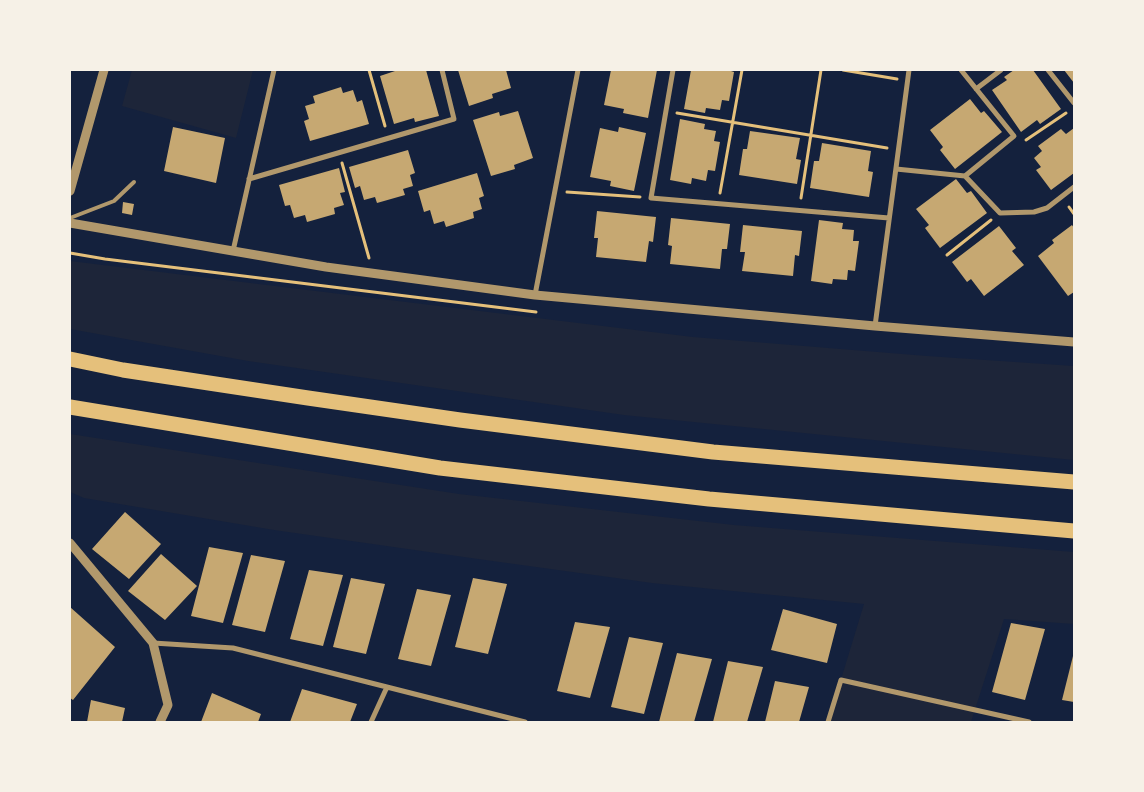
<!DOCTYPE html>
<style>
body{margin:0}
#map{position:relative;width:1144px;height:792px;overflow:hidden;background:#14213d;font-family:"Playfair Display",serif}
canvas{display:block}
.frame{position:absolute;inset:0;border:71px solid #f6f1e7;pointer-events:none}
</style>
<div id="map">
<canvas width="1144" height="792"></canvas>
<div class="frame"></div>
</div>
<script>
const ctx = document.querySelector('canvas').getContext('2d');
ctx.lineJoin = 'round';
function fillPath(path, color) { ctx.fillStyle = color; ctx.fill(path, 'evenodd'); }
const shape = rows => new Path2D(rows.map(r => 'M' + r).join(''));
function stroke(path, color, width, dash) { ctx.strokeStyle = color; ctx.lineWidth = width; ctx.lineCap = dash ? 'butt' : 'round'; ctx.setLineDash(dash || []); ctx.stroke(path); }
fillPath(shape([
 [132,70,253,70,236,138,122,106],
 [70,261,693,337,927,356,1074,366,1074,460,624,415,248,361,70,329],
 [70,434,459,494,734,525,1074,552,1074,624,1004,619,971,722,828,722,864,604,652,583,471,558,274,530,84,498,70,492]
]), '#1d2539');
fillPath(shape([
 [398,70,426,70,439,116,415,122,414,118,394,124,380,76],
 [458,70,506,70,511,88,492,94,493,98,469,106],
 [611,70,657,70,648,118,623,113,624,109,604,105],
 [691,70,728,70,734,72,729,101,722,100,720,110,706,108,705,113,684,109],
 [1014,70,1033,70,1061,109,1040,124,1037,120,1021,132,992,90,1007,80,1004,77],
 [1064,70,1074,70,1074,83],
 [341,87,343,93,353,90,357,102,362,100,369,124,310,141,304,121,309,119,305,106,315,103,313,96],
 [970,99,981,113,984,111,1002,132,955,169,940,150,943,147,930,130],
 [518,111,533,158,514,165,515,169,491,176,473,120,499,112,500,116],
 [680,119,705,124,704,129,716,131,714,141,720,142,715,171,708,170,706,181,692,178,691,184,670,180],
 [173,127,225,138,216,183,164,171],
 [619,127,646,133,634,191,610,186,611,181,590,177,600,128,618,132],
 [1074,128,1074,173,1051,190,1036,170,1041,167,1034,158,1042,151,1038,146,1061,129,1066,134],
 [750,131,800,138,796,159,801,160,797,184,739,175,743,149,747,149],
 [822,143,871,151,868,171,873,172,869,197,810,188,814,161,819,161],
 [408,150,415,173,410,175,413,186,403,189,405,195,377,203,375,197,364,200,360,186,355,188,349,167],
 [339,168,345,192,340,193,344,205,334,208,335,214,307,222,305,215,294,218,290,205,285,206,279,185],
 [477,173,484,196,479,198,482,209,473,212,474,218,446,227,444,221,434,224,430,210,424,212,418,191],
 [956,179,967,193,971,191,987,213,940,248,925,228,929,225,916,209],
 [123,202,134,204,132,215,122,213],
 [597,211,656,217,653,242,649,241,646,262,596,257,598,238,594,238],
 [671,218,730,224,727,249,722,249,720,269,670,264,672,246,668,245],
 [819,220,843,223,842,229,854,230,853,241,859,241,855,271,848,270,847,280,833,279,832,284,811,281],
 [743,225,802,231,799,256,795,255,793,276,742,271,745,252,740,252],
 [1072,225,1074,228,1074,292,1068,296,1038,256,1054,243,1052,240],
 [999,226,1016,248,1012,251,1024,265,984,296,971,279,967,282,952,262],
 [125,512,161,544,129,579,92,549],
 [209,547,243,553,223,623,191,616],
 [161,554,197,586,165,620,128,591],
 [251,555,285,561,265,632,232,625],
 [309,570,343,575,323,646,290,639],
 [351,578,385,584,366,654,333,647],
 [473,578,507,584,488,654,455,647],
 [417,589,451,595,431,666,398,659],
 [70,607,115,647,73,700,70,698],
 [783,609,837,624,827,663,771,650],
 [575,622,610,627,590,698,557,691],
 [1011,623,1045,629,1025,700,992,692],
 [629,637,663,643,644,714,611,707],
 [677,653,712,659,694,722,659,722],
 [1073,656,1074,656,1074,702,1062,700],
 [728,661,763,667,747,722,713,722],
 [775,681,809,687,799,722,765,722],
 [302,689,357,704,350,722,290,722],
 [212,693,261,714,258,722,201,722],
 [91,700,125,708,122,722,87,722]
]), '#c6a872');
stroke(shape([
 [369,70,385,126],
 [843,70,897,79],
 [677,113,887,148],
 [1026,140,1066,113],
 [342,163,369,258],
 [567,192,640,197],
 [720,193,742,70],
 [801,198,821,70],
 [1069,207,1074,214],
 [70,253,105,259,536,312],
 [947,255,991,220]
]), '#e5c07b', 3);
stroke(shape([
 [70,218,114,201,134,182]
]), '#b1986c', 4);
stroke(shape([
 [673,70,651,198,889,218],
 [961,70,1014,136,965,176],
 [1048,70,1074,103],
 [976,89,1001,70],
 [896,169,965,176,1000,213,1034,212,1047,208,1074,187],
 [249,179,454,119,442,70],
 [233,251,274,70],
 [535,295,578,70],
 [875,326,909,70],
 [153,643,233,648,525,722],
 [371,722,387,687],
 [828,722,841,680,1029,722]
]), '#b1986c', 5);
stroke(shape([
 [70,191,104,70],
 [70,223,326,267,535,295,875,326,1074,342],
 [70,543,153,643,168,705,160,722]
]), '#b1986c', 9);
stroke(shape([
 [70,359,123,370,308,398,460,420,713,452,1074,482],
 [70,407,440,468,709,499,1074,531]
]), '#e5c07b', 15);
</script>
